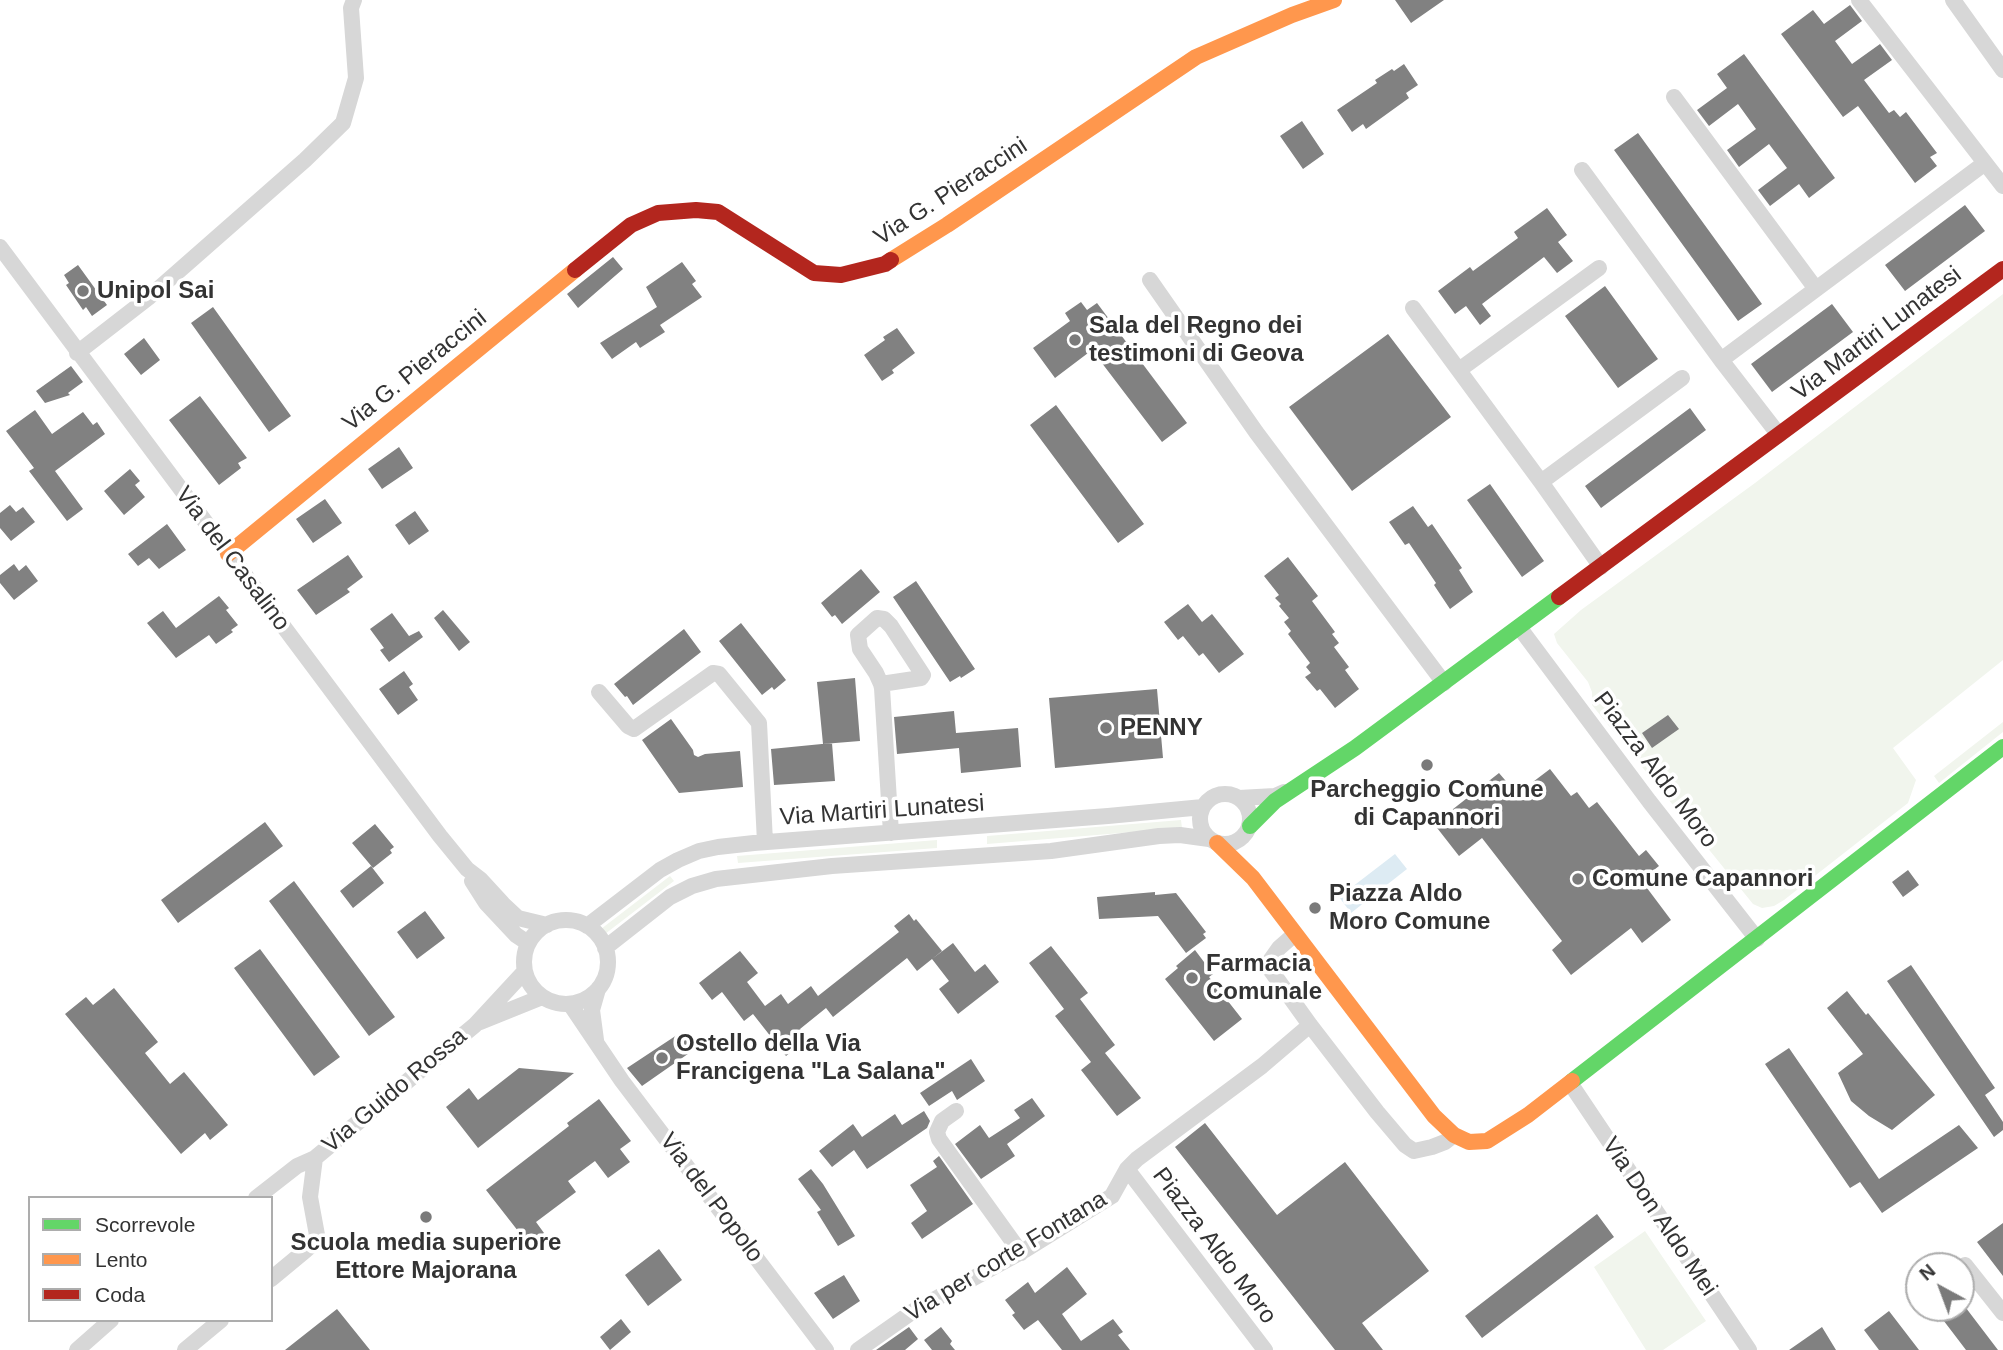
<!DOCTYPE html>
<style>
body{margin:0}
#map{position:relative;width:2003px;height:1350px;overflow:hidden;background:#fff;font-family:Arial,sans-serif}
canvas{display:block}
.legend{position:absolute;left:28px;top:1196px;width:245px;height:126px;box-sizing:border-box;background:#fff;border:2px solid #adadad;margin:0;padding:9px 12px;list-style:none;font-size:21px;color:#333}
.legend li{display:flex;align-items:center;gap:14px;height:35px}
.legend b{width:35px;border:2px solid #adadad}
.north{position:absolute;left:1905px;top:1252px;width:70px;height:70px;box-sizing:border-box;background:#fff;border:2px solid #adadad;border-radius:50%;rotate:319deg;font-size:19px;font-weight:700;line-height:28px;text-align:center;color:#333}
.north::after{content:'';display:block;margin:auto;width:24px;height:32px;background:#7a7a7a;clip-path:polygon(50% 0,100% 100%,50% 72%,0 100%)}
</style>
<div id="map">
<canvas width="2003" height="1350"></canvas>
<ul class="legend">
<li><b style="height:9px;background:#63d668"></b>Scorrevole</li>
<li><b style="height:9px;background:#ff974d"></b>Lento</li>
<li><b style="height:9px;background:#b3261e"></b>Coda</li>
</ul>
<div class="north">N</div>
</div>
<script>
const ctx = document.querySelector('canvas').getContext('2d');
ctx.lineJoin = 'round';
function fillPath(path, color) { ctx.fillStyle = color; ctx.fill(path, 'evenodd'); }
const shape = rows => new Path2D(rows.map(r => 'M' + r).join(''));
function stroke(path, color, width, dash) { ctx.strokeStyle = color; ctx.lineWidth = width; ctx.lineCap = dash ? 'butt' : 'round'; ctx.setLineDash(dash || []); ctx.stroke(path); }
function write(font, color, halo, rows, align = 'center') {
  ctx.font = font + ' Arial,sans-serif'; ctx.lineWidth = 7; ctx.setLineDash([]); ctx.textBaseline = 'middle'; ctx.strokeStyle = halo; ctx.fillStyle = color; for (const [text, x, y, turn = 0] of rows) {
    ctx.save(); ctx.translate(x, y); ctx.rotate((+turn || 0) * Math.PI / 180); ctx.textAlign = isNaN(turn) ? turn : align; if (halo) ctx.strokeText(text, 0, 0); ctx.fillText(text, 0, 0); ctx.restore();
  }
}
fillPath(shape([
 [2003,294,2003,660,1893,748,1916,780,1908,803,1784,900,1774,906,1762,908,1753,904,1592,705,1592,692,1588,682,1557,643,1554,634,1581,610,1755,483],
 [2003,722,2003,732,1939,783,1934,776],
 [1181,820,1182,828,987,844,987,836],
 [937,840,937,848,738,863,737,856],
 [670,876,674,881,605,934,601,929],
 [1645,1231,1706,1321,1663,1350,1646,1350,1594,1267]
]), '#f1f5ed');
fillPath(shape([
 [1395,854,1407,869,1351,913,1339,897]
]), '#ddebf3');
fillPath(shape([
 [1395,0,1444,0,1411,23],
 [1850,5,1862,21,1835,41,1852,64,1880,44,1892,60,1864,80,1889,113,1894,110,1900,117,1906,112,1937,153,1930,157,1937,166,1915,183,1858,106,1843,117,1781,34,1813,10,1824,24],
 [1744,54,1835,178,1809,198,1799,184,1770,206,1758,190,1787,168,1769,144,1739,167,1727,150,1756,129,1738,104,1709,126,1697,110,1727,88,1717,74],
 [1404,64,1418,85,1406,93,1409,98,1366,129,1363,124,1352,132,1337,110,1377,83,1375,80,1392,69,1394,71],
 [1302,121,1324,154,1303,169,1280,136],
 [1638,133,1762,304,1738,321,1614,150],
 [1965,205,1985,231,1905,291,1885,265],
 [1547,208,1567,235,1558,242,1573,261,1557,273,1544,257,1482,304,1491,316,1480,325,1466,306,1455,314,1438,291,1470,267,1473,271,1518,238,1514,232],
 [613,257,623,269,578,308,567,294],
 [682,262,696,281,692,284,702,297,660,325,665,332,640,348,636,342,612,359,600,343,657,307,646,287],
 [78,265,107,305,92,316,86,307,83,310,66,285,69,283,64,275],
 [1605,286,1658,359,1618,388,1565,316],
 [1081,302,1087,310,1097,303,1187,423,1162,442,1092,350,1055,378,1033,348,1070,321,1065,313],
 [1832,304,1853,332,1772,392,1751,364],
 [213,307,291,416,269,432,191,323],
 [897,328,915,353,892,370,894,373,882,381,864,355,885,340,883,337],
 [1388,334,1451,417,1352,491,1289,407],
 [144,338,160,360,141,375,124,354],
 [71,366,83,382,68,393,70,395,45,403,36,391],
 [200,396,247,458,238,463,241,468,219,485,169,420],
 [1056,405,1144,524,1118,543,1030,425],
 [1690,408,1706,430,1601,508,1585,486],
 [35,410,52,434,83,412,93,425,97,422,105,434,55,471,83,509,67,521,29,471,34,468,6,431],
 [399,447,413,468,382,489,368,469],
 [130,469,140,481,135,485,145,497,124,515,104,491],
 [1490,484,1544,561,1522,577,1467,500],
 [325,499,342,523,313,543,296,519],
 [10,505,16,512,23,507,35,522,11,541,0,528,0,513],
 [1413,506,1428,527,1432,524,1462,568,1459,570,1473,592,1450,609,1434,585,1436,583,1409,543,1405,545,1389,522],
 [415,511,429,531,409,545,395,525],
 [167,524,186,550,159,569,149,558,138,566,128,554],
 [348,555,363,577,347,589,350,592,316,615,297,590],
 [1288,557,1318,596,1312,601,1335,632,1332,634,1339,643,1334,647,1349,667,1345,670,1359,689,1335,708,1320,689,1317,691,1305,677,1311,673,1306,667,1310,663,1288,634,1291,631,1284,622,1289,618,1279,606,1281,604,1275,598,1279,595,1264,576],
 [14,564,19,571,26,565,38,581,14,600,0,583,0,575],
 [861,569,880,592,842,624,835,615,832,617,821,603],
 [916,581,975,669,961,678,960,676,950,682,893,597],
 [219,596,229,608,226,610,238,625,231,630,233,632,216,644,209,635,176,658,147,623,163,611,176,628],
 [1188,604,1202,622,1212,614,1244,654,1219,673,1203,653,1199,656,1183,636,1178,640,1164,622],
 [443,610,470,642,459,651,434,618],
 [392,613,409,636,419,631,423,637,389,662,380,650,384,648,370,629],
 [741,623,786,680,774,690,772,687,762,695,719,641],
 [684,629,701,652,633,705,627,696,625,697,614,684],
 [404,671,413,684,409,687,418,700,398,715,379,689],
 [855,678,860,741,823,744,817,682],
 [1157,689,1163,758,1055,768,1049,698],
 [954,711,956,733,1018,728,1021,767,961,773,959,748,897,754,894,717],
 [1668,715,1679,729,1652,748,1642,733],
 [671,719,693,750,694,755,698,757,705,754,740,751,743,787,679,793,642,740],
 [832,743,835,781,774,785,771,749],
 [1550,769,1571,796,1577,792,1589,808,1597,802,1639,856,1646,850,1659,866,1641,880,1671,920,1642,943,1631,928,1571,975,1552,950,1562,941,1482,838,1459,856,1434,824,1499,773,1517,794],
 [265,822,283,846,178,923,161,900],
 [375,824,394,847,390,850,392,853,373,868,352,843],
 [371,866,384,883,353,908,340,891],
 [1908,870,1919,885,1903,897,1892,882],
 [294,881,395,1017,369,1036,269,901],
 [1155,892,1155,895,1176,893,1206,932,1203,934,1206,938,1186,953,1158,916,1099,919,1097,897],
 [425,911,445,938,417,959,397,932],
 [909,914,914,921,916,919,942,951,917,971,907,958,833,1017,826,1008,800,1029,807,1039,786,1056,753,1014,744,1021,722,992,712,1000,699,983,740,951,758,973,747,982,765,1006,781,994,788,1004,811,986,818,996,899,932,894,926],
 [953,943,975,972,985,964,999,982,958,1014,939,989,949,981,932,959],
 [1051,946,1088,993,1080,999,1115,1045,1105,1053,1141,1098,1117,1116,1081,1070,1091,1062,1055,1016,1064,1009,1029,963],
 [260,949,340,1057,314,1076,234,968],
 [1195,950,1213,974,1209,977,1242,1019,1214,1041,1165,979,1178,968,1176,966],
 [1911,965,1995,1088,1985,1095,2003,1122,2003,1130,1994,1137,1887,981],
 [114,988,158,1042,145,1053,170,1084,184,1072,228,1125,210,1140,205,1133,181,1154,65,1014,86,997,93,1005],
 [1847,991,1866,1015,1868,1013,1935,1095,1892,1130,1869,1116,1851,1101,1838,1073,1863,1054,1827,1008],
 [683,1031,695,1049,642,1086,627,1068],
 [1789,1048,1879,1179,1959,1125,1978,1148,1882,1213,1860,1182,1850,1188,1765,1064],
 [971,1059,985,1081,957,1100,952,1091,929,1106,920,1093],
 [519,1068,574,1073,478,1148,446,1107,469,1088,478,1100],
 [1032,1098,1045,1116,1007,1144,1015,1156,981,1179,955,1144,980,1125,989,1138,1020,1118,1014,1110],
 [599,1099,631,1141,620,1149,630,1162,608,1178,595,1161,568,1181,576,1192,536,1222,544,1233,529,1245,486,1190,569,1126,567,1123],
 [924,1111,930,1121,927,1128,867,1169,854,1150,832,1167,819,1151,853,1124,862,1137,895,1114,902,1125],
 [1205,1123,1277,1215,1345,1162,1429,1271,1362,1323,1383,1350,1335,1350,1175,1147],
 [939,1156,973,1204,922,1239,911,1223,927,1211,910,1185,937,1167,933,1161],
 [811,1169,823,1184,855,1236,838,1246,817,1212,821,1210,798,1179],
 [1597,1214,1614,1237,1482,1338,1465,1316],
 [2003,1223,2003,1276,1977,1242],
 [659,1249,682,1280,648,1306,625,1275],
 [1067,1267,1087,1294,1062,1314,1081,1341,1113,1319,1123,1332,1118,1335,1130,1350,1062,1350,1038,1320,1024,1330,1012,1315,1015,1313,1005,1300,1028,1282,1035,1293],
 [844,1275,860,1301,833,1319,814,1293],
 [1934,1308,1966,1308,1998,1350,1966,1350],
 [337,1309,370,1350,285,1350],
 [1889,1311,1919,1350,1879,1350,1864,1330],
 [621,1319,631,1332,610,1350,600,1337],
 [909,1327,918,1339,905,1350,876,1350],
 [941,1327,952,1341,950,1344,955,1350,932,1350,924,1340],
 [1822,1327,1836,1350,1789,1350]
]), '#818181');
stroke(shape([
 [1859,0,2003,186],
 [1953,0,2003,70],
 [1674,97,1816,289],
 [1582,170,1721,360,1779,435],
 [0,247,440,836,467,869,480,879,503,904,518,918,547,925],
 [1150,280,1256,432,1444,683],
 [1413,308,1541,482,1601,567],
 [77,353,148,298,305,160,343,123,356,78,351,8,354,0],
 [1721,360,1985,163],
 [1459,370,1599,268],
 [1541,482,1682,378],
 [1519,627,1649,801,1757,939],
 [881,684,921,678,923,675,891,626,884,619,877,618,858,635,860,649,876,673,881,684,882,688,891,833],
 [599,692,628,726,634,729,713,673,719,674,759,723,765,842],
 '1200 819a25 25 0 1 1 50 0a25 25 0 1 1-50 0Z',
 [1239,798,1275,796,1284,792],
 [472,881,486,903,516,935,528,943],
 '524 962a42 42 0 1 1 84 0a42 42 0 1 1-84 0Z',
 [587,926,660,870,678,860,699,851,718,847,754,843,1108,816,1203,807],
 [1295,934,1279,948,1267,965,1310,1025,1377,1112,1405,1145,1414,1151,1432,1147,1445,1142,1454,1135],
 [605,948,670,897,692,886,716,879,832,866,1051,851,1159,836,1180,835,1209,839],
 [570,1004,622,1081,826,1350],
 [480,1022,542,997],
 [596,1040,592,1010,598,989],
 [1570,1083,1749,1350],
 [956,1111,942,1121,937,1132,939,1139,1021,1253],
 [1127,1169,1265,1350],
 [256,1198,297,1166,315,1158],
 [1965,1265,2003,1313],
 [271,1279,306,1250,314,1243,317,1235,310,1197,315,1158,475,1025,525,971],
 [77,1350,111,1320],
 [185,1350,221,1320],
 [858,1350,915,1310,1025,1250,1112,1196,1127,1169,1137,1159,1262,1066,1310,1025]
]), '#d7d7d7', 16);
stroke(shape([
 [1250,826,1275,801,1355,748,1559,597],
 [1572,1081,2003,747]
]), '#63d668', 16);
stroke(shape([
 [891,260,947,225,1196,57,1292,15,1334,0],
 [228,554,575,270],
 [1217,843,1253,878,1434,1116,1454,1135,1469,1142,1487,1141,1528,1115,1572,1081]
]), '#ff974d', 16);
stroke(shape([
 [575,270,631,225,658,213,696,210,718,212,814,273,841,275,885,264,891,260],
 [1559,597,2003,269]
]), '#b3261e', 16);
for (const [x, y, r, color] of [
 [83,291,7,"#7a7a7a"],
 [1075,340,7,"#7a7a7a"],
 [1106,728,7,"#7a7a7a"],
 [1427,765,7,"#7a7a7a"],
 [1578,879,7,"#7a7a7a"],
 [1315,908,7,"#7a7a7a"],
 [1192,978,7,"#7a7a7a"],
 [662,1058,7,"#7a7a7a"],
 [426,1217,7,"#7a7a7a"]
]) { const dot = new Path2D(); dot.arc(x, y, r, 0, 2 * Math.PI); ctx.fillStyle = color; ctx.fill(dot); stroke(dot, '#fff', 2.5); }
write('24px', '#333', '#fff', [
 ["Via G. Pieraccini",951,192,-33],
 ["Via Martiri Lunatesi",1877,334,-37],
 ["Via G. Pieraccini",415,371,-39],
 ["Via del Casalino",232,559,53],
 ["Piazza Aldo Moro",1655,770,53],
 ["Via Martiri Lunatesi",882,811,-4],
 ["Via Guido Rossa",395,1091,-40],
 ["Via del Popolo",711,1198,53],
 ["Via Don Aldo Mei",1659,1217,56],
 ["Piazza Aldo Moro",1214,1246,53],
 ["Via per corte Fontana",1006,1257,-31]
]);
write('bold 24px', '#333', '#fff', [
 ["Unipol Sai",97,291],
 ["Sala del Regno dei",1089,326],
 ["testimoni di Geova",1089,354],
 ["PENNY",1120,728],
 ["Parcheggio Comune",1427,790,"center"],
 ["di Capannori",1427,818,"center"],
 ["Comune Capannori",1592,879],
 ["Piazza Aldo",1329,894],
 ["Moro Comune",1329,922],
 ["Farmacia",1206,964],
 ["Comunale",1206,992],
 ["Ostello della Via",676,1044],
 ["Francigena \"La Salana\"",676,1072],
 ["Scuola media superiore",426,1243,"center"],
 ["Ettore Majorana",426,1271,"center"]
], 'left');
</script>
